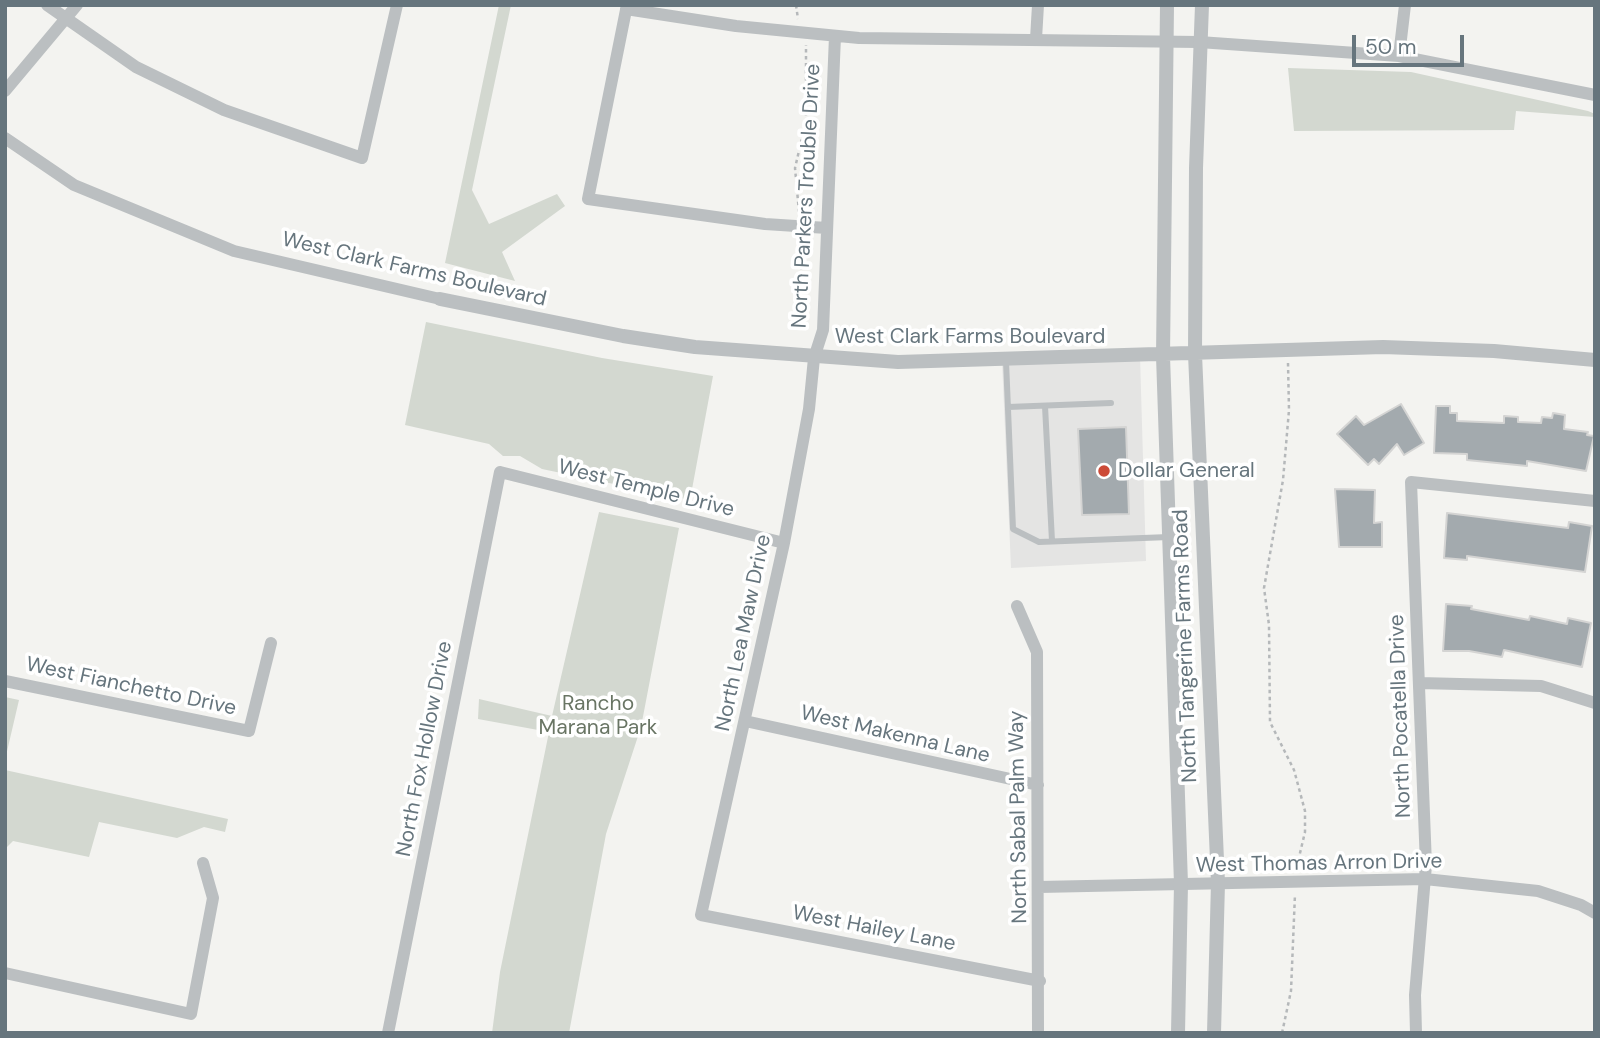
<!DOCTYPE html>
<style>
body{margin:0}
#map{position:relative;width:1600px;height:1038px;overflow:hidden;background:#f3f3f0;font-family:"DM Sans",sans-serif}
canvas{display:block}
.frame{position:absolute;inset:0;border:7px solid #66757d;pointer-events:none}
.scale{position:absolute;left:1352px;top:35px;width:112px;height:32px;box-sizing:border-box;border:4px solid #66757d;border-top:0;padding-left:9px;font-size:21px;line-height:24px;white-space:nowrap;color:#66757d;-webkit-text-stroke:5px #fff;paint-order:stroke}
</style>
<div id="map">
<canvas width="1600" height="1038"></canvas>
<div class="frame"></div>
<div class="scale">50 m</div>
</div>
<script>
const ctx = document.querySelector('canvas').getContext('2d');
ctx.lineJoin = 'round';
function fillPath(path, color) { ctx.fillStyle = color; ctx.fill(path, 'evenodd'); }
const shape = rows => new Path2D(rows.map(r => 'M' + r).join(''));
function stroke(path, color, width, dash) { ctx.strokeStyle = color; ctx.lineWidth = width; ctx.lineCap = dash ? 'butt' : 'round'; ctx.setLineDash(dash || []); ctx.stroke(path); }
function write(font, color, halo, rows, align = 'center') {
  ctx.font = font + ' "DM Sans",sans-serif'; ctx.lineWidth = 7; ctx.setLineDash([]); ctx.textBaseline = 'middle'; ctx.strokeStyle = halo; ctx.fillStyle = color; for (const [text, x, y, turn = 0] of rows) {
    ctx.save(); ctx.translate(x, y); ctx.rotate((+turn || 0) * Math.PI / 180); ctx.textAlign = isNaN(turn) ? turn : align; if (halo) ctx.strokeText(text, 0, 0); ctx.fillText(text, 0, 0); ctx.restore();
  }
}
fillPath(shape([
 [1140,356,1146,561,1011,568,1002,361]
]), '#e4e4e3');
fillPath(shape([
 [499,5,511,5,472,190,489,224,557,194,565,206,502,252,515,281,445,263],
 [1288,68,1411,72,1588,111,1595,114,1595,117,1516,111,1514,130,1294,131],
 [426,322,602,358,713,376,690,500,542,469,520,456,503,456,489,444,405,425],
 [599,512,679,528,641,727,606,834,569,1033,492,1033,500,972,549,732,478,719,479,699,552,716],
 [5,697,19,700,5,760],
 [5,770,228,819,225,832,204,827,177,838,99,822,89,857,13,841,5,849]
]), '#d3d8d0');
const building = shape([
 [1401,404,1424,443,1404,455,1397,444,1379,464,1374,459,1368,465,1337,434,1356,416,1364,425,1401,404],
 [1436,406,1450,406,1450,413,1457,413,1457,421,1504,423,1504,416,1518,417,1518,422,1541,423,1542,417,1552,418,1553,413,1565,415,1564,429,1588,432,1587,435,1594,436,1586,471,1527,461,1527,466,1467,460,1467,454,1434,453,1436,406],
 [1126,427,1129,514,1082,515,1078,429,1126,427],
 [1335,489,1375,490,1374,523,1382,522,1382,547,1339,547,1335,489],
 [1447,513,1568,528,1569,522,1592,526,1585,572,1467,556,1467,560,1444,558,1447,513],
 [1446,604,1472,606,1471,609,1529,620,1530,616,1567,624,1568,618,1591,623,1582,667,1504,650,1502,657,1469,651,1443,651,1446,604]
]);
fillPath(building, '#a3aaae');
stroke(building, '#d4d4d3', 2);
stroke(shape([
 [796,5,798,19],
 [799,212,795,168,806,121,806,45],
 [795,325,800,304,802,240],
 [1288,363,1289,410,1283,480,1264,588,1269,625,1270,722,1294,770,1305,811,1305,832,1296,870],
 [1282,1033,1291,991,1295,894]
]), '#b5b8ba', 2.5, [3.5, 3.5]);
stroke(shape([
 [1006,361,1013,529,1039,542,1169,537],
 [1045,406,1052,541],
 [1008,407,1111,403]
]), '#bbbfc1', 6);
stroke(shape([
 [47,5,136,67,224,110,362,158,397,5],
 [627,5,588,199,765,224,827,228],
 [626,9,736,26,859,38,1199,42,1399,56,1595,95],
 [835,36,823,330,814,358,809,409,784,543,701,915,1040,981],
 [1036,39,1038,5],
 [1399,56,1405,5],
 [5,91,77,5],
 [5,138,74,185,234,251,440,299],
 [1017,606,1037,652,1038,1033],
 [5,681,249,731,271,643],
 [1419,683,1541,686,1595,703],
 [745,721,1038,785],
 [1039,887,1425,879,1538,891,1581,905,1595,913],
 [5,973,191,1014,213,898,203,863],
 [388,1033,500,472,784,543],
 [1416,1033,1415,995,1426,865,1411,482,1595,501]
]), '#bbbfc1', 12);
stroke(shape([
 [1167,5,1163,356,1181,884,1178,1033],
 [1202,5,1196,168,1195,354,1218,883,1214,1033],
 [440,299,623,336,695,347,898,362,1383,347,1494,351,1595,360]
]), '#bbbfc1', 14);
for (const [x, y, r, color] of [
 [1104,471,7,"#cc4a37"]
]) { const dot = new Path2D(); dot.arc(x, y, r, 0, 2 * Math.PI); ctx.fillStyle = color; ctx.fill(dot); stroke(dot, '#fff', 2.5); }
write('21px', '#66757d', '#fff', [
 ["North Parkers Trouble Drive",807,196,-87],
 ["West Clark Farms Boulevard",414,270,13],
 ["West Clark Farms Boulevard",970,337],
 ["West Temple Drive",646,489,14],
 ["North Lea Maw Drive",744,633,-78],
 ["North Tangerine Farms Road",1186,646,-92],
 ["West Fianchetto Drive",131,687,12],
 ["North Pocatella Drive",1401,716,-92],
 ["West Makenna Lane",895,735,13],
 ["North Fox Hollow Drive",425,749,-79],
 ["North Sabal Palm Way",1019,817,-91],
 ["West Thomas Arron Drive",1319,864,-1],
 ["West Hailey Lane",874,929,11]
]);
write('21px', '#66757d', '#fff', [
 ["Dollar General",1118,471]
], 'left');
write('21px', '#697564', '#fff', [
 ["Rancho",598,704],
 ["Marana Park",598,728]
]);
</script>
